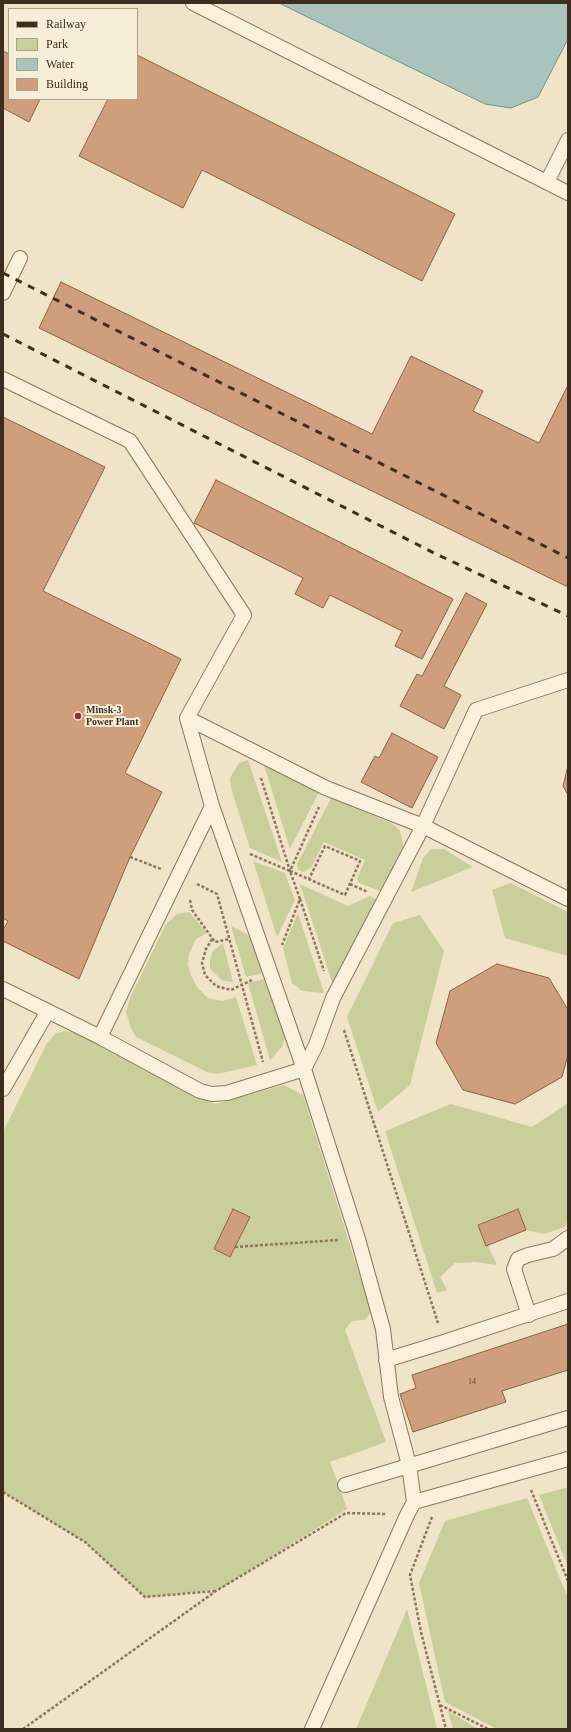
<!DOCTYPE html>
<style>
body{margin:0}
#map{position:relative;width:571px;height:1732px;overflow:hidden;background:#f0e4c8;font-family:"Times New Roman",serif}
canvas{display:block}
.frame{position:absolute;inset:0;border:4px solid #3d2e20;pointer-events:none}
.legend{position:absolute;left:8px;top:8px;width:130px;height:92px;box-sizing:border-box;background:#f7eed8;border:1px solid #ada18e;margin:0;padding:5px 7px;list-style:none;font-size:12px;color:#3d2e20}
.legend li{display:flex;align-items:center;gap:8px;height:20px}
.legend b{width:20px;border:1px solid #ada18e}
</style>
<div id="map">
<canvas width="571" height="1732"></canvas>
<div class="frame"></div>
<ul class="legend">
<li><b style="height:5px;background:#3d2e20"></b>Railway</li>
<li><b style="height:11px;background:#c9cf9b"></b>Park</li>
<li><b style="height:11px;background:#a9c4bc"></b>Water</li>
<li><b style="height:11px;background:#cf9f7d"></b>Building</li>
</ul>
</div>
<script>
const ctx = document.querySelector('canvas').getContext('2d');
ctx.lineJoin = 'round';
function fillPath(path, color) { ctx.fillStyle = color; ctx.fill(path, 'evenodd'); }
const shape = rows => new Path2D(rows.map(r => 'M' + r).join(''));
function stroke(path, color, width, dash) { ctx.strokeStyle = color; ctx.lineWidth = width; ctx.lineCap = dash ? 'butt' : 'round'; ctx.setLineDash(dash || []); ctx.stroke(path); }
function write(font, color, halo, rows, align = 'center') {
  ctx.font = font + ' "Times New Roman",serif'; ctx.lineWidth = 4; ctx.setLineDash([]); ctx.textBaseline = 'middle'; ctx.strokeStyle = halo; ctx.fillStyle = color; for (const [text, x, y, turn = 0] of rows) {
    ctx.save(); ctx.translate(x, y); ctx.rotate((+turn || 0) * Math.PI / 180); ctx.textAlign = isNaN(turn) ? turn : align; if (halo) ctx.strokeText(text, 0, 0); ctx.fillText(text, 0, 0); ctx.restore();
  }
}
fillPath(shape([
 [248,760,282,862,250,848,231,788,230,778,239,763],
 [264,765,319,792,290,849],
 [331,798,393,824,400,831,404,849,387,886,380,891,359,883,357,879,365,860,324,842,311,868,303,872,298,870,297,864],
 [431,849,444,849,473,867,411,892,423,858],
 [253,861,285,873,295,900,277,937],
 [511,883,568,912,568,956,505,938,492,890],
 [300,884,348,906,370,896,379,901,333,985],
 [189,912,207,933,196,939,189,954,188,965,191,975,197,987,208,998,222,1001,236,997,257,1065,218,1074,209,1073,136,1037,131,1028,126,1012,130,998,166,924,177,914],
 [298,913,324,993,302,991,292,983,283,948],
 [420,915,444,951,410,1085,378,1112,347,1017,393,923],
 [231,926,252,937,264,973,246,977],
 [223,943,233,982,223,981,210,969,210,960,213,951],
 [264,979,285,1038,282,1047,270,1060,248,983],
 [65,1031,75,1033,215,1104,284,1085,303,1095,371,1312,365,1320,352,1321,345,1330,386,1442,330,1462,347,1509,220,1589,145,1597,85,1542,3,1492,3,1132,47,1043,56,1033],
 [568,1103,568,1219,565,1227,544,1234,526,1230,517,1209,478,1224,497,1265,475,1262,455,1263,440,1277,447,1290,437,1293,385,1131,451,1104,532,1127],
 [568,1487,568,1567,539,1495],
 [527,1498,568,1598,568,1729,497,1729,445,1702,419,1583,445,1521],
 [407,1609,437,1729,356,1729],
 [448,1711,478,1729,453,1729]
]), '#c9cf9b');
const water = shape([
 [279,3,568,3,568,39,538,97,511,108,485,104,279,3]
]);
fillPath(water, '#a9c4bc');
stroke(water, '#6f938a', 1);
const building = shape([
 [3,51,9,54,9,99,40,99,29,122,3,108,3,51],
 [137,55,455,214,422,281,202,170,183,208,79,156,108,99,137,99,137,55],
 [61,282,372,434,411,356,483,391,473,411,539,443,568,385,568,587,39,328,61,282],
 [3,417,105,467,43,591,181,659,125,773,162,792,130,857,79,979,3,941,3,930,8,921,3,918,3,417],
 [216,480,453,599,422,659,395,646,402,631,330,595,323,608,295,594,303,578,194,523,216,480],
 [466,593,487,604,444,686,461,695,444,729,400,706,417,674,422,676,466,593],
 [392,733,438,757,412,808,361,782,375,756,379,758,392,733],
 [568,766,568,795,563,786,568,766],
 [497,964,549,978,568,1010,568,1055,562,1077,515,1104,463,1090,436,1043,450,991,497,964],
 [233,1209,250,1217,230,1257,214,1249,233,1209],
 [518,1209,526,1230,486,1246,478,1225,518,1209],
 [568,1324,568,1370,502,1391,506,1402,413,1432,400,1394,416,1388,412,1375,568,1324]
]);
fillPath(building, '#cf9f7d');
stroke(building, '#8d5f41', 1);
const service = shape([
 [193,3,568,193],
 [547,182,568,140],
 [3,293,20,258],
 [3,379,130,441,244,615,187,718,212,806,304,1069,358,1239,383,1329,391,1397,409,1465,414,1502,407,1515,312,1729],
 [568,680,476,710,423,826,568,899],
 [3,989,100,1037,200,1091,212,1094,227,1093,304,1069,316,1045,333,998,423,826,326,788,187,718],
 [100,1037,212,806],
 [3,1089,48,1011],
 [529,1315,514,1269,518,1259,528,1255,553,1249,568,1238],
 [386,1360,444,1342,568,1301],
 [345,1485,568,1418],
 [414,1502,568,1459]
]);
stroke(service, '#8d765c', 16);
stroke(shape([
 [261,778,290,871,319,807],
 [250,854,290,871,300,899,282,945],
 [130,857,161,869],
 [290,871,345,895,360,861,325,846,309,879],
 [197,884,217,894,263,1062],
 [350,884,368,892],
 [300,899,324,971],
 [190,900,192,910,215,942,229,939],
 [212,939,206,949,202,963,205,975,216,986,231,990,252,980],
 [344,1030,438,1323],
 [235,1247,338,1240],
 [531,1490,568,1581],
 [3,1492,85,1542,145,1597,215,1591],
 [432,1517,410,1575,421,1632,446,1729],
 [440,1705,488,1729],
 [23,1729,216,1591,346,1513,386,1514]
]), '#8d765c', 2.5, [3, 2]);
stroke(service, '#faf1dc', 14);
stroke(shape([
 [3,273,568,558],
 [3,334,434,553,568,616]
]), '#3d2e20', 3, [7, 7]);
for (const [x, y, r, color] of [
 [78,716,4,"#9e2a2b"]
]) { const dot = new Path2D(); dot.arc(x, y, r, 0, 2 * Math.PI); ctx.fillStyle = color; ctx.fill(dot); stroke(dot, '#f7eed8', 1.5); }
write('8px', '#624a37', null, [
 ["14",472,1382]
]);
write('bold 10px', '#3d2e20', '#f7eed8', [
 ["Minsk-3",86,710],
 ["Power Plant",86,722]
], 'left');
</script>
